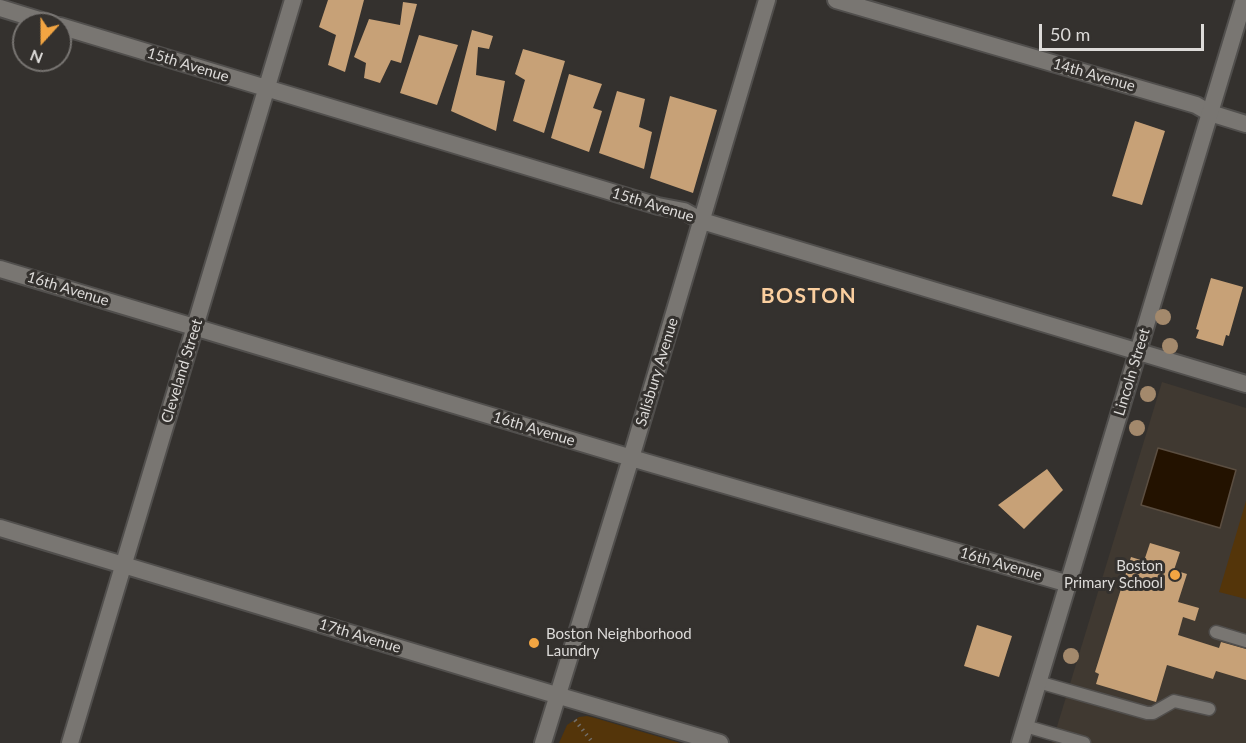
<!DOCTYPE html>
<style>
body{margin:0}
#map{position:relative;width:1246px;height:743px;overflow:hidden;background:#34312e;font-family:Lato,sans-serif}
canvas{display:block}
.north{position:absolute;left:12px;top:12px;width:60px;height:60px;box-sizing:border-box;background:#34312e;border:2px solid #787572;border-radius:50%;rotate:201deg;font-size:16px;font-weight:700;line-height:24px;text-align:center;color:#dddbd9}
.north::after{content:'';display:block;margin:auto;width:21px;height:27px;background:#f2a542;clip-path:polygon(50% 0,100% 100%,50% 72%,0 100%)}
.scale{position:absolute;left:1039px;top:24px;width:165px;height:27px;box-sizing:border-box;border:3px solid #dddbd9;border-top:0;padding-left:8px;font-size:18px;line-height:21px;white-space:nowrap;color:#dddbd9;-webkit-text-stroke:4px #34312e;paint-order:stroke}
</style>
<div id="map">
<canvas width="1246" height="743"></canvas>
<div class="north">N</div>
<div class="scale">50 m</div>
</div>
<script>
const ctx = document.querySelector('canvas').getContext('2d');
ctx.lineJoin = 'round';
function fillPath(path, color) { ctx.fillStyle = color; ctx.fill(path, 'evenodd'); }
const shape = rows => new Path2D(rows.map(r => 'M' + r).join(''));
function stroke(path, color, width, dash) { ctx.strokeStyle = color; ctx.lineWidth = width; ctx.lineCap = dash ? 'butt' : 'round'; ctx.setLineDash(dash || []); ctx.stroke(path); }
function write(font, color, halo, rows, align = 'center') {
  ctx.font = font + ' Lato,sans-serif'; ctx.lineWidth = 6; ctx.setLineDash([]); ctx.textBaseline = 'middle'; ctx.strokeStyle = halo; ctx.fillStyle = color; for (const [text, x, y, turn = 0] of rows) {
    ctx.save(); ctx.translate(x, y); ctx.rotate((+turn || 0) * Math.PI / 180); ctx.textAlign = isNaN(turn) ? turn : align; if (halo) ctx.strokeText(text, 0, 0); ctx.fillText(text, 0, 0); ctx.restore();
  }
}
fillPath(shape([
 [1162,382,1246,408,1246,743,1052,743]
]), '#403931');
fillPath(shape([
 [1246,501,1246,599,1219,592],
 [587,716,595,718,680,743,559,743,567,725,579,717]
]), '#54350a');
const water = shape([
 [1158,448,1236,470,1220,528,1141,505,1158,448]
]);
fillPath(water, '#231200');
stroke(water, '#5b4e41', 1.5);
fillPath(shape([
 [328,0,364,0,345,72,328,65,336,35,319,27],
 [403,2,417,4,401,63,391,60,380,83,364,78,366,63,354,57,369,19,400,25],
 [472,30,493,36,489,49,478,47,476,75,505,81,496,131,451,111],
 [419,35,458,45,437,105,400,93],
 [523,49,565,61,544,133,513,121,525,80,515,74],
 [569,74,602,84,593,108,602,111,589,152,551,138],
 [617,91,645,99,639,127,652,132,644,169,599,153],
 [670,96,717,110,693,193,650,178],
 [1135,121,1165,131,1142,205,1112,196],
 [1211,278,1243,287,1229,336,1226,335,1223,346,1196,338,1199,330,1196,329],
 [1047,469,1063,490,1024,529,998,505],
 [1150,543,1180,552,1174,570,1187,574,1178,602,1199,608,1195,621,1183,617,1178,635,1219,648,1221,642,1246,649,1246,680,1216,671,1213,679,1167,665,1156,702,1096,684,1099,674,1095,672,1131,557,1144,561],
 [977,625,1012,636,999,677,964,666]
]), '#c7a177');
const service = shape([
 [1216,632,1246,641],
 [1038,682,1147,713,1153,713,1174,701,1209,709],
 [1025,726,1084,743]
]);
const minor = shape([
 [836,0,1196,105,1210,113,1246,124],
 [0,8,52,24],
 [60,26,658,206,684,211,702,221,1246,384],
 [0,269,645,462,1069,584],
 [0,528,546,692,720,743],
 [70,743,293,0],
 [543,743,631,458,767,0]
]);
const tertiary = shape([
 [1020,743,1244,0]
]);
stroke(service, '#514f4d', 15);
stroke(minor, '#514f4d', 20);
stroke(tertiary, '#514f4d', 20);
stroke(shape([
 [575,720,593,743]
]), '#726f6c', 4, [1.5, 4.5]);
stroke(service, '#797672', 12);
stroke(minor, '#797672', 16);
stroke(tertiary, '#797672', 16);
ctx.fillStyle = '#a3896c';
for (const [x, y] of [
 [1163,317],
 [1170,346],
 [1148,394],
 [1137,428],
 [1071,656]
]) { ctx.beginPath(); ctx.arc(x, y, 8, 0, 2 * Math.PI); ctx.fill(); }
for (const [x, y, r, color] of [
 [1175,575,6,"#f2a542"],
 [534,643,6,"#f2a542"]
]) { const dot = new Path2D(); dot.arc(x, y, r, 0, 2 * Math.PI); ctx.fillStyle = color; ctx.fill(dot); stroke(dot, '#34312e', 2); }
write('15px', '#dddbd9', '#34312e', [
 ["15th Avenue",188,65,17],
 ["14th Avenue",1094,75,16],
 ["15th Avenue",653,205,17],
 ["16th Avenue",68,289,17],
 ["Cleveland Street",182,371,-73],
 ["Salisbury Avenue",657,372,-73],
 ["Lincoln Street",1132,372,-73],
 ["16th Avenue",534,429,17],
 ["16th Avenue",1001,564,16],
 ["17th Avenue",360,636,17]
]);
write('15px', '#dddbd9', '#34312e', [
 ["Boston",1163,566],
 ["Primary School",1163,583],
 ["Boston Neighborhood",546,634,"left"],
 ["Laundry",546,651,"left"]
], 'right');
ctx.letterSpacing = '1.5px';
write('bold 21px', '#fbcf9f', '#34312e', [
 ["BOSTON",809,296]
]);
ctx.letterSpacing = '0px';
</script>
